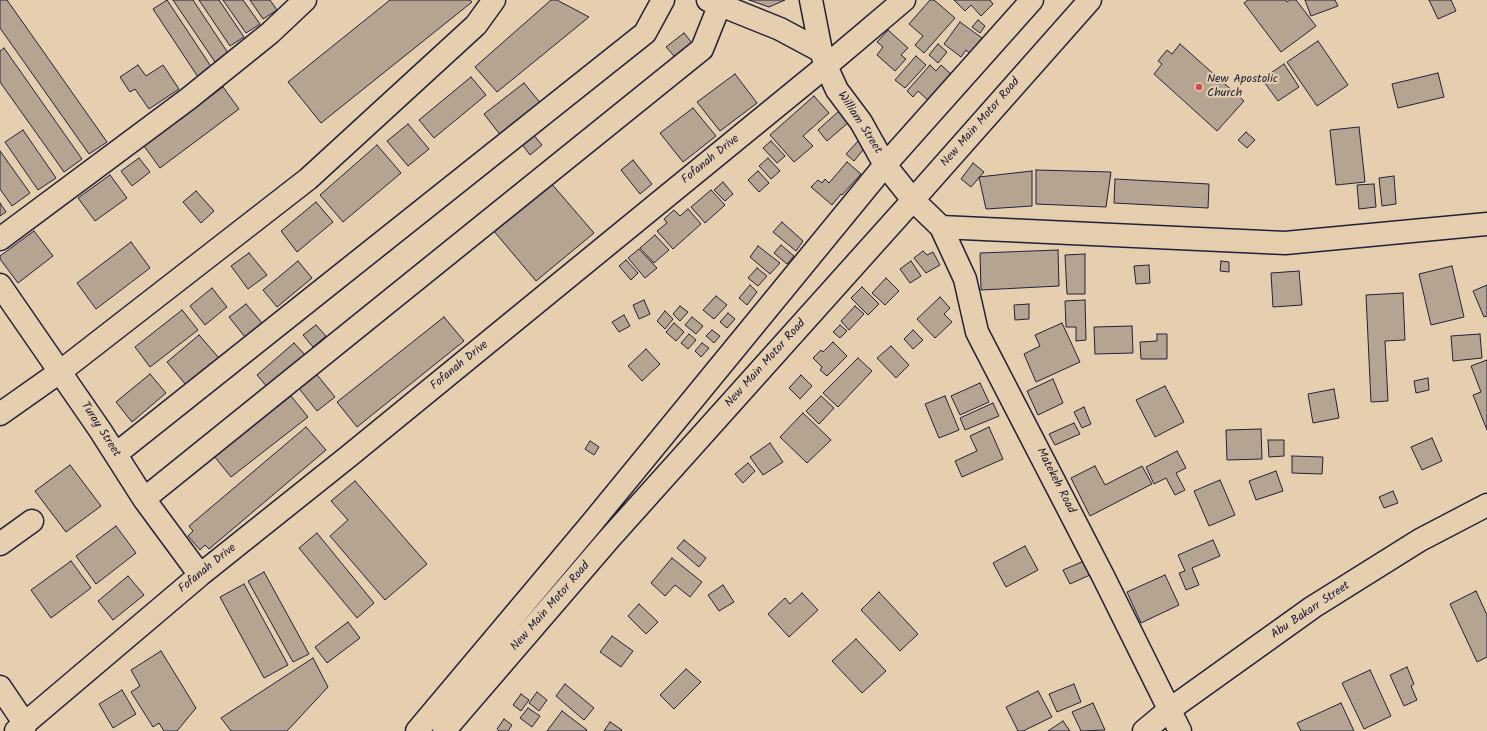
<!DOCTYPE html>
<style>
body{margin:0}
canvas{display:block;background:#e6cfaf}
</style>
<canvas width="1487" height="731"></canvas>
<script>
const ctx = document.querySelector('canvas').getContext('2d');
ctx.lineJoin = 'round';
function fillPath(path, color) { ctx.fillStyle = color; ctx.fill(path, 'evenodd'); }
const shape = rows => new Path2D(rows.map(r => 'M' + r).join(''));
function stroke(path, color, width, dash) { ctx.strokeStyle = color; ctx.lineWidth = width; ctx.lineCap = dash ? 'butt' : 'round'; ctx.setLineDash(dash || []); ctx.stroke(path); }
function write(font, color, halo, rows, align = 'center') {
  ctx.font = font + ' Kalam,sans-serif'; ctx.lineWidth = 4; ctx.setLineDash([]); ctx.textBaseline = 'middle'; ctx.strokeStyle = halo; ctx.fillStyle = color; for (const [text, x, y, turn = 0] of rows) {
    ctx.save(); ctx.translate(x, y); ctx.rotate((+turn || 0) * Math.PI / 180); ctx.textAlign = isNaN(turn) ? turn : align; if (halo) ctx.strokeText(text, 0, 0); ctx.fillText(text, 0, 0); ctx.restore();
  }
}
const building = shape([
 [0,0,7,0,107,142,89,154,0,28,0,0],
 [167,0,212,68,198,77,153,9,167,0],
 [173,0,193,0,230,56,217,65,173,0],
 [199,0,219,0,244,37,230,46,199,0],
 [223,0,243,0,260,24,246,33,223,0],
 [250,0,270,0,277,10,263,19,250,0],
 [390,0,470,0,472,2,321,123,288,82,390,0],
 [551,0,557,0,589,17,497,92,475,67,551,0],
 [749,0,785,0,769,7,749,0],
 [930,0,934,0,955,18,924,53,915,45,923,36,909,24,930,0],
 [954,0,990,0,993,4,981,16,971,5,965,11,954,0],
 [1248,0,1286,0,1287,2,1290,0,1296,0,1316,26,1281,52,1244,3,1248,0],
 [1305,0,1335,0,1338,6,1311,16,1305,0],
 [1429,0,1451,0,1456,11,1438,19,1429,0],
 [978,20,985,26,980,33,972,27,978,20],
 [960,22,982,38,971,54,966,50,961,57,944,44,960,22],
 [888,30,908,48,901,55,906,59,895,71,877,55,883,47,877,42,888,30],
 [684,33,692,43,675,57,666,47,684,33],
 [1318,41,1348,85,1317,106,1287,62,1318,41],
 [938,44,947,52,938,63,929,55,938,44],
 [1180,44,1244,101,1217,131,1154,74,1162,64,1158,61,1167,50,1172,54,1180,44],
 [4,48,82,159,64,172,0,82,0,51,4,48],
 [916,56,926,65,905,88,895,80,916,56],
 [1284,64,1299,87,1278,101,1262,79,1284,64],
 [138,65,146,76,163,65,179,89,149,109,135,89,130,92,120,77,138,65],
 [930,65,936,71,941,65,953,76,930,102,918,91,913,97,907,91,930,65],
 [1438,73,1444,97,1398,108,1392,84,1438,73],
 [735,74,757,103,720,131,697,102,735,74],
 [471,77,486,95,434,138,419,120,471,77],
 [524,83,542,105,502,137,484,114,524,83],
 [223,87,239,109,160,168,144,146,223,87],
 [814,96,829,113,803,136,813,146,794,162,770,135,814,96],
 [693,108,716,136,683,162,660,133,693,108],
 [839,111,849,122,827,141,818,130,839,111],
 [408,124,429,149,408,166,387,141,408,124],
 [1359,127,1365,182,1336,185,1330,130,1359,127],
 [23,130,56,178,38,190,5,142,23,130],
 [1246,132,1255,140,1247,148,1238,140,1246,132],
 [532,133,542,145,530,155,521,143,532,133],
 [860,139,867,145,854,161,846,154,860,139],
 [771,141,785,156,777,163,763,148,771,141],
 [377,145,401,173,343,222,320,195,377,145],
 [0,151,30,193,12,206,0,189,0,151],
 [139,158,150,172,132,186,121,171,139,158],
 [768,158,780,171,771,179,759,166,768,158],
 [633,160,652,184,640,194,621,170,633,160],
 [847,162,861,174,842,195,841,194,832,205,811,187,818,180,822,183,825,179,829,183,847,162],
 [973,163,984,172,971,187,961,179,973,163],
 [1036,170,1111,172,1106,207,1036,204,1036,170],
 [758,171,769,183,759,192,748,180,758,171],
 [1032,171,1032,206,986,209,979,177,1032,171],
 [110,175,127,198,95,221,78,198,110,175],
 [1394,176,1396,204,1382,206,1379,178,1394,176],
 [1115,179,1209,184,1208,208,1114,203,1115,179],
 [550,182,594,233,536,281,493,230,550,182],
 [723,182,733,194,725,201,714,190,723,182],
 [1374,184,1376,207,1359,209,1357,185,1374,184],
 [711,190,725,205,705,223,691,207,711,190],
 [196,191,214,211,201,223,183,202,196,191],
 [316,202,333,222,297,252,281,231,316,202],
 [0,203,6,212,0,216,0,203],
 [688,209,701,224,673,249,657,231,667,223,664,219,674,210,680,216,688,209],
 [782,222,803,241,796,251,773,232,782,222],
 [34,231,53,256,18,283,0,259,0,256,34,231],
 [655,235,669,250,654,263,640,248,655,235],
 [131,242,150,268,96,309,77,283,131,242],
 [781,245,794,256,787,264,774,253,781,245],
 [758,246,780,263,770,274,750,257,758,246],
 [639,249,657,268,645,278,628,258,639,249],
 [1058,250,1059,286,981,290,980,253,1058,250],
 [923,251,927,255,933,252,940,265,926,273,914,258,923,251],
 [249,253,267,275,248,289,231,266,249,253],
 [1085,254,1085,294,1067,294,1065,255,1085,254],
 [626,260,638,273,631,280,619,266,626,260],
 [298,261,312,278,277,307,263,290,298,261],
 [911,261,921,276,910,283,900,269,911,261],
 [1221,261,1229,262,1229,272,1220,271,1221,261],
 [1149,265,1150,283,1136,284,1134,266,1149,265],
 [1452,266,1464,317,1431,325,1419,274,1452,266],
 [757,268,767,276,758,286,748,278,757,268],
 [1299,271,1302,305,1273,307,1271,273,1299,271],
 [886,278,899,291,885,305,872,293,886,278],
 [750,285,757,292,747,305,739,298,750,285],
 [1487,285,1487,316,1484,317,1473,291,1487,285],
 [862,287,879,304,868,315,851,298,862,287],
 [212,288,227,307,205,325,190,306,212,288],
 [1403,293,1405,340,1385,341,1388,401,1371,402,1366,295,1403,293],
 [716,296,727,305,714,319,703,310,716,296],
 [940,297,950,308,944,314,952,322,935,338,917,319,940,297],
 [644,300,650,314,639,319,633,305,644,300],
 [1085,300,1086,340,1076,341,1076,327,1066,327,1065,301,1085,300],
 [246,304,262,323,245,337,229,317,246,304],
 [1029,304,1029,319,1015,320,1014,305,1029,304],
 [680,306,688,312,680,321,673,314,680,306],
 [855,306,864,314,849,330,841,321,855,306],
 [182,310,198,330,150,367,135,347,182,310],
 [665,311,673,319,665,329,657,321,665,311],
 [728,313,735,319,727,328,720,322,728,313],
 [624,315,630,326,619,332,612,322,624,315],
 [444,317,464,341,357,427,337,402,444,317],
 [692,317,703,326,696,334,685,325,692,317],
 [674,323,684,332,676,341,666,332,674,323],
 [1062,323,1080,362,1036,382,1024,354,1040,346,1035,335,1062,323],
 [316,325,326,336,313,347,303,335,316,325],
 [840,325,847,331,840,338,833,332,840,325],
 [1132,326,1133,353,1095,354,1094,327,1132,326],
 [712,330,720,336,714,343,706,336,712,330],
 [913,330,923,340,913,349,904,339,913,330],
 [689,334,696,340,688,349,681,343,689,334],
 [1157,334,1167,334,1167,359,1141,359,1140,342,1157,341,1157,334],
 [1480,334,1482,358,1453,361,1451,336,1480,334],
 [199,335,219,358,186,385,167,362,199,335],
 [833,342,847,356,827,376,820,370,822,367,813,358,821,350,823,352,833,342],
 [294,343,306,356,268,388,257,375,294,343],
 [702,343,709,348,701,357,695,351,702,343],
 [891,346,909,365,896,378,877,358,891,346],
 [646,349,660,364,642,381,628,366,646,349],
 [858,358,872,371,838,407,823,393,858,358],
 [1487,360,1487,430,1473,395,1481,392,1471,366,1487,360],
 [314,371,335,397,317,411,297,386,314,371],
 [150,374,166,393,132,422,116,402,150,374],
 [801,375,812,386,800,399,789,388,801,375],
 [1428,378,1429,390,1416,393,1414,381,1428,378],
 [1053,379,1063,403,1038,415,1027,391,1053,379],
 [980,383,989,402,960,415,951,396,980,383],
 [1165,386,1184,422,1155,437,1136,400,1165,386],
 [1334,389,1339,418,1313,423,1308,394,1334,389],
 [291,396,308,417,231,477,214,456,291,396],
 [821,396,834,408,819,424,806,411,821,396],
 [945,396,959,430,939,438,925,404,945,396],
 [993,403,999,416,965,430,960,418,993,403],
 [1084,407,1091,424,1082,428,1074,412,1084,407],
 [803,413,831,440,807,463,780,437,803,413],
 [1074,423,1080,434,1055,445,1049,434,1074,423],
 [306,427,326,450,209,549,205,545,200,550,188,536,193,531,189,526,306,427],
 [989,427,1003,459,962,477,955,461,977,451,970,436,989,427],
 [1261,429,1262,459,1227,460,1226,430,1261,429],
 [1432,438,1442,461,1422,470,1411,447,1432,438],
 [1268,440,1284,440,1284,456,1269,457,1268,440],
 [590,441,599,447,594,455,585,449,590,441],
 [770,443,783,462,763,475,750,457,770,443],
 [1177,451,1186,468,1176,473,1185,490,1175,495,1166,478,1154,484,1146,467,1177,451],
 [1292,456,1323,457,1322,474,1292,473,1292,456],
 [748,463,755,471,743,483,735,474,748,463],
 [70,465,101,506,66,532,35,491,70,465],
 [1095,466,1105,485,1142,466,1152,484,1090,516,1071,478,1095,466],
 [1276,471,1283,491,1256,500,1249,481,1276,471],
 [1220,480,1235,515,1209,526,1194,491,1220,480],
 [355,481,427,564,385,600,330,536,348,520,331,501,355,481],
 [1393,491,1398,503,1384,508,1379,497,1393,491],
 [116,526,136,553,96,584,76,556,116,526],
 [317,533,374,603,357,618,299,548,317,533],
 [684,540,706,558,699,567,677,548,684,540],
 [1213,540,1220,556,1192,568,1199,585,1186,590,1179,573,1185,571,1178,555,1213,540],
 [1025,546,1038,570,1006,587,993,563,1025,546],
 [672,558,702,582,690,597,675,585,665,596,651,583,672,558],
 [71,561,91,588,51,618,31,590,71,561],
 [1084,561,1090,575,1070,584,1063,570,1084,561],
 [264,572,309,654,293,662,248,581,264,572],
 [1165,575,1179,605,1141,623,1127,592,1165,575],
 [128,576,144,595,113,620,98,601,128,576],
 [244,584,288,665,264,678,220,597,244,584],
 [723,585,734,602,719,611,708,595,723,585],
 [1476,591,1487,615,1487,657,1477,662,1450,604,1476,591],
 [879,592,918,634,900,651,861,610,879,592],
 [802,593,818,610,789,637,768,614,785,598,790,604,802,593],
 [639,604,658,622,646,634,628,616,639,604],
 [348,622,360,638,327,663,315,647,348,622],
 [612,636,633,651,621,667,600,652,612,636],
 [856,639,886,671,862,693,832,661,856,639],
 [161,651,196,708,177,731,164,731,159,723,153,727,131,692,140,686,131,670,161,651],
 [313,658,328,687,287,731,231,731,221,718,313,658],
 [1407,667,1414,684,1411,686,1417,700,1404,706,1390,675,1407,667],
 [686,669,701,682,674,709,660,695,686,669],
 [1370,670,1391,716,1364,729,1342,683,1370,670],
 [565,684,594,708,584,720,556,696,565,684],
 [1074,684,1081,702,1057,712,1049,694,1074,684],
 [122,690,136,714,113,728,99,704,122,690],
 [1038,691,1052,717,1023,731,1018,731,1006,707,1038,691],
 [537,692,547,700,539,711,529,703,537,692],
 [521,694,529,700,521,711,513,705,521,694],
 [1093,703,1105,730,1081,731,1072,712,1093,703],
 [1341,703,1354,731,1301,731,1297,723,1341,703],
 [528,708,540,716,532,727,520,718,528,708],
 [562,711,587,730,586,731,547,731,562,711],
 [504,719,512,725,508,731,499,731,497,729,504,719],
 [1063,721,1070,731,1048,731,1063,721],
 [610,722,622,730,621,731,604,731,610,722]
]);
fillPath(building, '#b6a492');
stroke(building, '#22223b', 1);
const minor = shape([
 [708,0,780,29,821,51],
 [811,0,821,51,826,66,837,90,861,122,885,165,913,200,941,227,965,279,977,332,1103,576,1180,731],
 [941,227,1285,243,1487,224],
 [0,239,188,99,270,33,305,0],
 [0,285,100,430,144,499,200,575],
 [0,414,61,371,308,179,476,25,494,0],
 [116,454,645,33,663,0],
 [144,499,702,49,720,4],
 [0,544,32,521],
 [0,687,25,724,24,731],
 [16,731,200,575,349,456,826,66,904,0],
 [1144,731,1169,710,1313,607,1420,540,1487,505]
]);
const highway = shape([
 [417,731,591,524,885,165,1032,0],
 [444,731,609,539,913,200,1090,0]
]);
stroke(minor, '#22223b', 25);
stroke(highway, '#22223b', 25);
stroke(minor, '#e6cfaf', 22);
stroke(highway, '#e6cfaf', 22);
for (const [x, y, r, color] of [
 [1199,87,4,"#d1495b"]
]) { const dot = new Path2D(); dot.arc(x, y, r, 0, 2 * Math.PI); ctx.fillStyle = color; ctx.fill(dot); stroke(dot, '#e6cfaf', 1.5); }
write('12px', '#22223b', '#e6cfaf', [
 ["New Apostolic",1207,80],
 ["Church",1207,94]
], 'left');
write('12px', '#22223b', '#e6cfaf', [
 ["William Street",859,123,57],
 ["New Main Motor Road",981,123,-49],
 ["Fofanah Drive",711,160,-39],
 ["New Main Motor Road",766,364,-48],
 ["Fofanah Drive",460,366,-39],
 ["Turay Street",100,430,57],
 ["Matekeh Road",1055,481,63],
 ["Fofanah Drive",208,569,-39],
 ["New Main Motor Road",551,607,-49],
 ["Abu Bakarr Street",1311,611,-34]
]);
</script>
